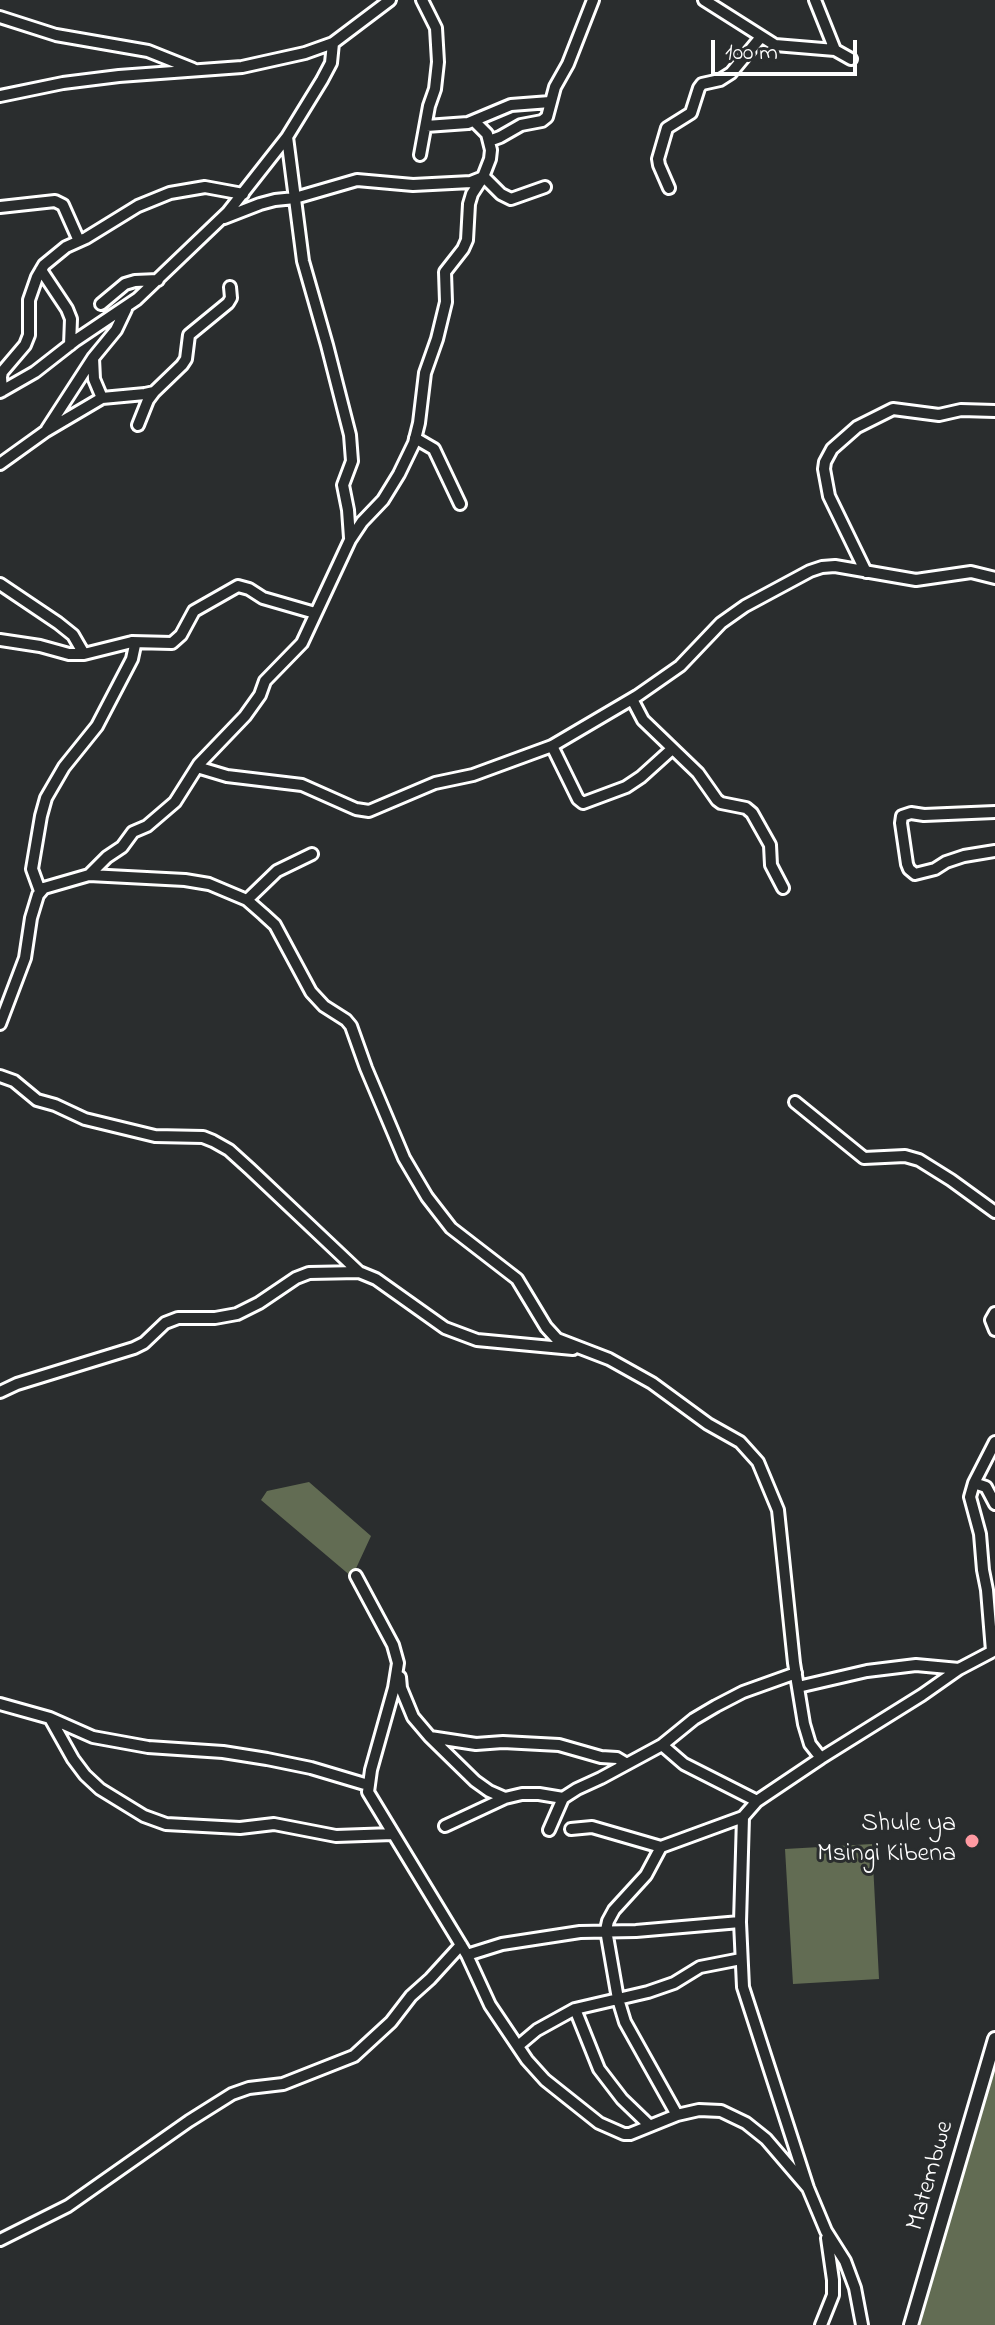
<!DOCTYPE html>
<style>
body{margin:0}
#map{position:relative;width:995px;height:2325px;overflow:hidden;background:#2a2d2e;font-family:"Indie Flower",sans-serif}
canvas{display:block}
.scale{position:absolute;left:711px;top:40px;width:146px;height:36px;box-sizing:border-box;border:4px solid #fff;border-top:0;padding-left:10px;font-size:24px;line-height:28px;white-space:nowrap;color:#fff;-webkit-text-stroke:6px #2a2d2e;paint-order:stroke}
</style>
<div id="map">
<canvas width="995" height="2325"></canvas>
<div class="scale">100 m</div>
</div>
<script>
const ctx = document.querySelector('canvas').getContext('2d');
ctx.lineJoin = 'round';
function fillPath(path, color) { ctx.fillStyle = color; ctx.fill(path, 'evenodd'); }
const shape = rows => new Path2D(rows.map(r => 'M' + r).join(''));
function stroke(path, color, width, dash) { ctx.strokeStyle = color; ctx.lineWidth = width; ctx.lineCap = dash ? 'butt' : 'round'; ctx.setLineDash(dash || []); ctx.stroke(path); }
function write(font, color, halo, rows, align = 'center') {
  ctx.font = font + ' "Indie Flower",sans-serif'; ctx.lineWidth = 6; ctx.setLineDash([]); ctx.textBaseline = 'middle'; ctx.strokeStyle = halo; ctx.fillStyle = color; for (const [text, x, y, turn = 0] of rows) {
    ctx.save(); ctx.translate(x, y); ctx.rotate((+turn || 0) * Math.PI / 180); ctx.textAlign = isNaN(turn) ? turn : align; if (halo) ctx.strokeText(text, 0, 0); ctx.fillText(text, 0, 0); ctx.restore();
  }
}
fillPath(shape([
 [309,1482,371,1536,352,1577,261,1500,267,1491],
 [872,1844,879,1979,793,1984,785,1849],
 [995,2057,995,2325,917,2325]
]), '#626c53');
const minor = shape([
 [704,0,775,45,835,50,851,59],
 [815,0,835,50],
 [0,17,56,35,148,51,193,69],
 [0,96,63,83,119,76,242,67,305,53,333,43,390,0],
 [426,126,468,123,511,105,550,102],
 [287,137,303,261,327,345,350,435,352,461,343,485,348,510,350,538],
 [489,141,500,137,521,125,542,121,547,117,555,87,568,64,593,0],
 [420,155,429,106,435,89,438,62,436,28,422,0],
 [483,176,501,194,511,199,545,187],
 [669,188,659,165,658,159,667,128,691,113,699,88,702,84,720,80,731,73,761,37],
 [0,207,55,201,63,205,79,241],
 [224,218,260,204,275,200,295,198,357,180,413,185,471,182,481,178],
 [41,270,67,309,71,319,70,345],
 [101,304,125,284,135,281,158,280],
 [93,358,94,379,102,398],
 [2,391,1,377,2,372,25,345,29,335,29,300,37,277,44,265,66,247,86,238,138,206,170,193,205,187,243,194],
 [0,392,35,372,76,340,137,299,228,212,287,137,322,80,331,63,333,43],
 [138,425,148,400,154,392,182,365,186,359,189,335,228,303,231,298,230,287],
 [47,429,93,358,116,330,126,309],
 [415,438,434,449,460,504],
 [0,464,46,431,102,398,145,394,154,392],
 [866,572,829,496,824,469,825,462,832,449,857,427,893,409,939,415,961,410,995,411],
 [0,584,58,623,73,635,84,654],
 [0,640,40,646,69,654,84,654,132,642,135,645,132,659,97,726,64,767,46,798,41,816,32,869,40,891],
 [132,642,172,643,181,635,194,611,238,586,249,589,263,598,315,613],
 [632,699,643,720,698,773,717,800,721,803,746,808,752,813,770,845,771,865,783,888],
 [552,746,578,799,583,803,626,787,641,777,672,749],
 [197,767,227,776,302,785,356,809,369,811,435,783,473,775,552,746,637,696,680,666,721,623,745,606,810,571,822,567,835,566,916,580,971,572,995,578],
 [995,812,924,815,911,813,902,816,901,823,907,864,909,869,915,874,935,869,946,862,964,856,995,851],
 [89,875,107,857,122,847,133,832,147,826,175,802,199,764,245,716,260,695,265,681,302,643,350,540,362,522,383,500,399,474,414,443,419,423,425,373,437,339,446,302,445,272,463,249,467,240,469,204,472,194,483,177,490,159,491,150,487,134,474,121],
 [247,900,277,871,312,854],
 [0,1024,25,958,31,918,38,895,44,888,89,875,185,880,209,884,247,900,263,914,275,925,311,992,324,1006,346,1020,351,1026,366,1068,404,1158,427,1197,451,1228,517,1279,546,1327,557,1339,609,1359,652,1383,708,1424,740,1442,758,1462,778,1510,794,1663,804,1724,810,1744,821,1758],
 [0,1076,14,1081,37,1100,55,1105,85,1119,155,1136,203,1137,213,1141,229,1150,250,1169,359,1272],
 [795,1102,864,1158,905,1156,919,1160,951,1180,995,1212],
 [995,1313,991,1320,995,1330],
 [0,1392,17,1384,134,1348,144,1343,165,1323,178,1318,215,1318,237,1314,259,1303,296,1278,309,1273,359,1272,376,1279,445,1328,477,1340,573,1349],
 [974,1483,986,1487,995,1504],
 [356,1576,393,1645,398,1663,394,1688,371,1770,368,1792,467,1955,490,2005,527,2060,545,2080,599,2123,624,2134,630,2134,677,2115,699,2110,721,2111,746,2123,766,2139,808,2188],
 [992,1651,987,1590,983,1570,980,1534,970,1497,974,1483,995,1442],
 [400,1677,401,1688,413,1717,430,1737,475,1781,489,1791,505,1798],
 [798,1687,867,1671,916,1665,959,1669],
 [0,1704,50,1718,93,1737,148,1747,223,1752,267,1759,311,1768,368,1785],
 [50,1718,73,1759,85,1775,100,1789,144,1816,166,1824,240,1828,274,1824,336,1836,393,1834],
 [430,1737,476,1744,503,1742,559,1745,601,1757,617,1758,627,1764],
 [662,1745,684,1764,757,1801],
 [445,1826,505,1798,522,1794,539,1794,563,1798],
 [571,1829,592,1827,661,1847,743,1817],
 [549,1830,563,1798,577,1789,601,1778,662,1745,694,1719,716,1706,743,1692,796,1673],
 [661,1847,646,1875,614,1910,608,1921,606,1930,618,1999,625,2022,677,2115],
 [467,1955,502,1944,580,1932,636,1931,740,1922],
 [575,2009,599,2069,622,2099,650,2126],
 [518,2046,537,2030,575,2009,648,1992,674,1983,700,1967,741,1959],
 [0,2240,68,2206,189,2121,232,2094,249,2088,283,2084,354,2056,391,2022,411,1996,430,1979,461,1945],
 [821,2325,833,2295,833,2280,827,2238],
 [862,2325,855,2288,845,2261,826,2231,808,2188,743,1987,740,1922,743,1817,757,1801,821,1758,922,1695,959,1669,995,1650]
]);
const major = shape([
 [911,2325,995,2039]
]);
stroke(minor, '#fff', 16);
stroke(major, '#fff', 18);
stroke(minor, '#2a2d2e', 10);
stroke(major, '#2a2d2e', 12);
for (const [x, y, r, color] of [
 [972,1841,8,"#ff9aa2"]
]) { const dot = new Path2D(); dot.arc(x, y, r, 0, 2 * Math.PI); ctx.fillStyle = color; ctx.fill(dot); stroke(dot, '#2a2d2e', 3); }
write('26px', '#fff', '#2a2d2e', [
 ["Shule ya",956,1826],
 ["Msingi Kibena",956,1856]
], 'right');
write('26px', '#fff', '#2a2d2e', [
 ["Matembwe",932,2176,-74]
]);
</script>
